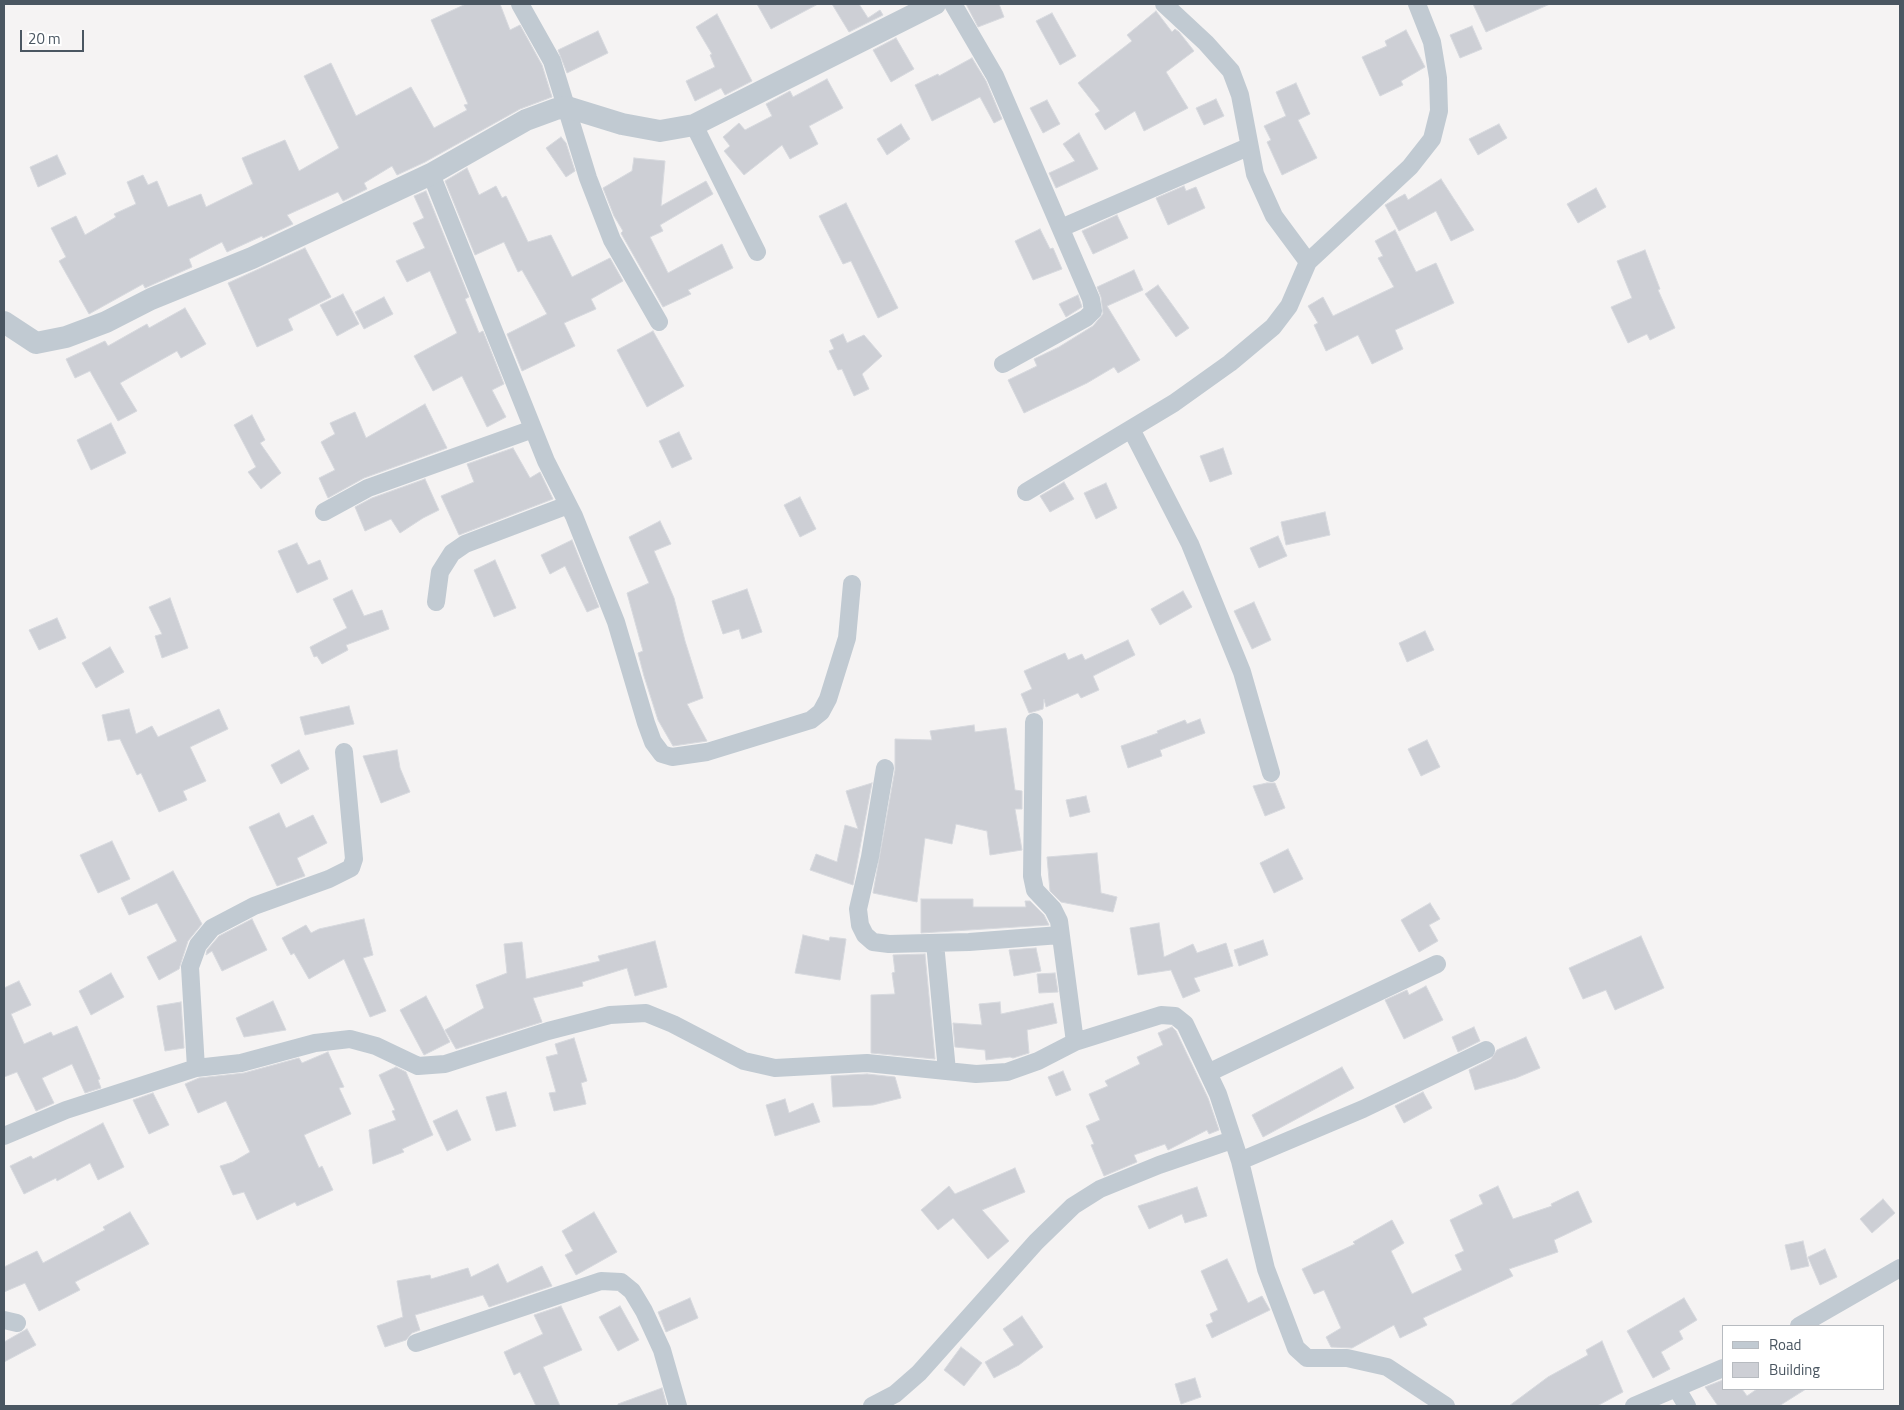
<!DOCTYPE html>
<style>
body{margin:0}
#map{position:relative;width:1904px;height:1410px;overflow:hidden;background:#f5f3f3;font-family:"Titillium Web",sans-serif}
canvas{display:block}
.frame{position:absolute;inset:0;border:5px solid #4a5661;pointer-events:none}
.legend{position:absolute;left:1722px;top:1325px;width:162px;height:65px;box-sizing:border-box;background:#fff;border:1px solid #b7bbc0;margin:0;padding:6px 9px;list-style:none;font-size:15px;color:#4a5661}
.legend li{display:flex;align-items:center;gap:10px;height:25px}
.legend b{width:25px;border:1px solid #b7bbc0}
.scale{position:absolute;left:20px;top:30px;width:64px;height:22px;box-sizing:border-box;border:2px solid #4a5661;border-top:0;padding-left:6px;font-size:15px;line-height:18px;white-space:nowrap;color:#4a5661;-webkit-text-stroke:4px #fff;paint-order:stroke}
</style>
<div id="map">
<canvas width="1904" height="1410"></canvas>
<div class="frame"></div>
<ul class="legend">
<li><b style="height:6px;background:#c1cad2"></b>Road</li>
<li><b style="height:14px;background:#cdcfd5"></b>Building</li>
</ul>
<div class="scale">20 m</div>
</div>
<script>
const ctx = document.querySelector('canvas').getContext('2d');
ctx.lineJoin = 'round';
function fillPath(path, color) { ctx.fillStyle = color; ctx.fill(path, 'evenodd'); }
const shape = rows => new Path2D(rows.map(r => 'M' + r).join(''));
function stroke(path, color, width, dash) { ctx.strokeStyle = color; ctx.lineWidth = width; ctx.lineCap = dash ? 'butt' : 'round'; ctx.setLineDash(dash || []); ctx.stroke(path); }
const building = shape([
 [466,4,500,4,510,30,520,25,542,65,552,97,520,109,425,162,397,175,392,166,364,183,367,189,343,201,338,192,287,215,293,224,263,238,262,236,227,252,222,242,189,259,192,267,145,288,143,284,89,314,59,261,66,257,51,228,76,216,85,235,116,217,114,214,136,204,127,182,143,175,148,185,157,181,168,207,201,194,206,207,253,184,242,158,285,140,299,171,339,148,304,76,331,63,356,116,411,87,434,128,467,110,464,105,468,104,431,20,466,4],
 [757,4,818,4,771,29,757,4],
 [832,4,859,4,868,18,880,10,883,15,849,32,832,4],
 [966,4,999,4,1004,17,978,27,966,4],
 [1473,4,1550,4,1486,32,1473,4],
 [1156,11,1172,32,1175,29,1179,32,1194,51,1166,72,1188,108,1144,131,1135,111,1105,130,1095,114,1100,111,1078,83,1132,41,1127,35,1156,11],
 [1052,13,1076,56,1060,65,1036,21,1052,13],
 [717,14,752,81,725,95,721,88,695,101,686,81,715,67,710,55,712,54,696,27,717,14],
 [1472,26,1482,49,1460,58,1450,35,1472,26],
 [1406,30,1425,67,1401,81,1403,85,1380,96,1362,57,1387,46,1385,41,1406,30],
 [598,31,608,53,567,73,558,50,598,31],
 [896,38,914,69,891,82,873,50,896,38],
 [972,58,986,81,1002,119,994,123,980,97,932,121,915,85,938,74,939,76,972,58],
 [827,79,843,108,809,126,818,144,790,159,782,145,744,175,724,151,730,146,723,137,739,123,745,130,772,116,766,104,790,91,793,97,827,79],
 [1296,83,1310,114,1298,120,1317,158,1282,175,1267,142,1271,140,1264,126,1286,116,1276,92,1296,83],
 [1216,99,1224,116,1204,125,1196,108,1216,99],
 [1047,100,1060,124,1043,133,1030,108,1047,100],
 [901,124,910,139,887,155,877,139,901,124],
 [1499,124,1507,138,1478,155,1469,139,1499,124],
 [1079,133,1098,169,1056,188,1049,173,1075,161,1063,144,1079,133],
 [561,137,566,143,575,171,566,177,546,148,561,137],
 [57,155,66,174,38,187,30,167,57,155],
 [634,158,665,161,661,206,706,181,713,194,660,225,663,231,650,237,668,273,722,244,733,268,688,290,691,294,663,307,622,235,621,233,623,231,614,216,603,188,632,171,634,158],
 [467,168,479,195,496,186,502,198,506,196,528,242,551,235,572,277,610,258,623,281,591,299,596,309,564,323,575,346,522,371,507,334,547,314,522,270,518,272,504,242,475,255,445,181,467,168],
 [1441,179,1474,230,1451,241,1436,211,1399,231,1385,205,1405,194,1408,200,1441,179],
 [1184,186,1186,191,1196,187,1205,208,1168,225,1156,198,1184,186],
 [1596,188,1606,207,1578,223,1567,204,1596,188],
 [426,191,469,297,465,299,479,333,483,331,504,384,492,390,506,417,487,427,462,376,433,391,414,356,457,333,430,271,407,282,396,261,425,248,413,223,424,218,414,196,426,191],
 [846,203,898,308,878,318,851,261,843,264,819,216,846,203],
 [1117,215,1128,238,1093,254,1082,231,1117,215],
 [1040,229,1050,249,1053,248,1062,269,1033,280,1015,241,1040,229],
 [1395,230,1416,272,1436,263,1454,303,1395,330,1403,349,1372,364,1358,335,1326,351,1314,325,1318,323,1308,306,1323,297,1333,316,1394,287,1378,258,1383,256,1375,241,1395,230],
 [305,248,331,297,288,319,293,330,257,347,228,283,305,248],
 [1645,250,1660,289,1658,290,1675,328,1650,340,1647,334,1628,343,1611,307,1632,298,1617,261,1645,250],
 [1134,270,1143,290,1107,306,1140,360,1118,373,1114,367,1087,383,1024,413,1008,380,1037,366,1034,359,1059,347,1093,326,1103,314,1101,297,1097,287,1134,270],
 [1158,285,1189,328,1176,337,1145,294,1158,285],
 [343,294,359,324,337,336,320,305,343,294],
 [1078,295,1082,307,1066,317,1059,304,1078,295],
 [384,297,393,314,364,329,355,312,384,297],
 [185,308,206,344,181,358,177,351,120,383,137,411,118,421,90,371,75,378,66,359,105,341,108,346,147,324,149,328,185,308],
 [653,331,684,386,647,407,617,350,653,331],
 [843,334,847,343,864,335,882,356,862,374,869,389,854,396,842,369,838,370,829,351,834,349,830,340,843,334],
 [425,404,447,448,364,478,328,498,319,478,335,470,321,442,335,434,330,423,355,412,366,438,425,404],
 [252,415,265,440,260,443,281,473,261,489,248,472,256,467,234,425,252,415],
 [111,423,126,453,91,470,77,440,111,423],
 [679,432,692,459,672,468,659,441,679,432],
 [513,448,530,478,540,472,553,499,459,535,441,496,474,482,467,464,513,448],
 [1223,448,1232,474,1210,482,1200,456,1223,448],
 [425,479,439,510,423,518,400,533,391,519,365,531,355,507,372,498,425,479],
 [1064,482,1074,499,1050,512,1040,496,1064,482],
 [1106,483,1117,508,1096,519,1084,493,1106,483],
 [800,497,816,529,800,537,784,505,800,497],
 [1325,512,1330,535,1286,545,1281,522,1325,512],
 [660,521,671,544,654,551,674,598,685,641,703,698,687,704,707,741,673,746,658,720,644,676,638,653,643,651,627,593,649,583,629,537,660,521],
 [1278,536,1287,556,1259,568,1250,548,1278,536],
 [572,540,599,607,587,612,565,566,550,574,541,555,572,540],
 [297,543,308,565,320,560,328,579,297,593,278,551,297,543],
 [495,560,516,608,494,617,474,570,495,560],
 [747,589,762,632,742,639,739,629,723,634,712,601,747,589],
 [352,590,364,616,382,610,389,629,346,645,348,650,322,664,317,656,314,657,310,647,347,628,333,599,352,590],
 [1183,591,1192,607,1160,625,1151,609,1183,591],
 [170,598,188,648,162,658,155,636,162,634,149,607,170,598],
 [1254,602,1271,640,1252,649,1234,611,1254,602],
 [57,618,66,638,39,650,29,630,57,618],
 [1425,631,1434,650,1407,662,1399,643,1425,631],
 [1128,640,1135,655,1093,676,1099,690,1081,698,1078,693,1046,707,1044,699,1043,709,1029,713,1021,694,1032,689,1024,671,1065,653,1068,660,1082,654,1085,660,1128,640],
 [110,647,124,672,96,688,82,663,110,647],
 [349,706,354,724,305,735,300,717,349,706],
 [129,709,136,734,152,726,158,737,219,709,228,729,190,747,206,781,183,791,187,800,159,812,141,773,137,775,120,739,108,741,102,715,129,709],
 [1200,719,1205,733,1160,750,1162,756,1128,768,1121,746,1158,733,1157,731,1185,720,1187,724,1200,719],
 [974,725,975,732,1006,728,1015,790,1022,791,1022,809,1015,809,1022,850,990,855,987,831,956,824,952,844,925,838,917,902,873,893,895,770,895,739,932,740,930,731,974,725],
 [1427,740,1440,767,1421,776,1408,749,1427,740],
 [299,750,309,769,281,784,271,765,299,750],
 [397,750,400,768,410,792,381,803,363,756,397,750],
 [872,783,853,885,810,870,816,854,837,862,845,825,858,829,846,791,872,783],
 [1267,783,1275,783,1285,808,1265,816,1253,786,1267,783],
 [1086,796,1090,812,1070,817,1066,800,1086,796],
 [279,813,286,828,313,815,327,843,297,858,305,876,277,886,249,827,279,813],
 [112,841,130,879,98,893,80,855,112,841],
 [1288,849,1303,879,1274,893,1260,863,1288,849],
 [1097,853,1101,893,1117,897,1113,912,1061,902,1050,891,1047,857,1097,853],
 [173,871,202,924,188,941,179,969,159,980,147,957,177,941,157,903,129,915,121,898,173,871],
 [921,899,973,899,973,907,1026,907,1025,901,1030,901,1044,915,1049,925,921,933,921,899],
 [1430,903,1440,919,1429,925,1438,941,1419,952,1401,920,1430,903],
 [252,919,267,950,222,971,212,951,206,955,207,950,219,936,252,919],
 [364,919,373,955,363,958,386,1011,370,1017,344,959,309,979,294,953,291,955,282,938,306,925,311,933,319,929,364,919],
 [1159,923,1164,957,1193,944,1197,953,1226,943,1233,966,1194,978,1200,991,1183,998,1171,970,1138,975,1130,928,1159,923],
 [803,935,829,941,830,937,846,939,840,980,795,973,803,935],
 [1641,936,1664,988,1615,1010,1606,990,1583,999,1569,968,1641,936],
 [1263,940,1268,955,1239,966,1234,950,1263,940],
 [655,941,667,987,635,996,627,968,582,982,583,986,533,998,542,1022,456,1049,445,1030,484,1008,476,985,507,973,504,944,522,942,526,979,600,961,598,956,655,941],
 [1036,948,1041,971,1014,976,1009,950,1036,948],
 [925,954,935,1059,871,1053,871,995,895,994,892,973,895,972,893,955,925,954],
 [111,973,124,997,91,1015,79,991,111,973],
 [1055,973,1058,992,1039,993,1037,974,1055,973],
 [19,981,31,1005,11,1014,24,1044,51,1032,53,1036,77,1026,100,1079,98,1080,101,1088,85,1093,72,1064,42,1078,54,1103,36,1111,17,1072,4,1077,4,988,19,981],
 [1426,986,1443,1020,1404,1039,1385,1000,1407,990,1409,995,1426,986],
 [426,996,450,1042,424,1055,400,1010,426,996],
 [273,1001,286,1030,244,1037,236,1018,273,1001],
 [181,1002,184,1048,165,1051,157,1006,181,1002],
 [1000,1002,1001,1014,1053,1003,1057,1023,1027,1030,1029,1053,1013,1058,1010,1057,986,1060,985,1050,955,1047,953,1023,982,1025,979,1004,1000,1002],
 [1172,1027,1176,1031,1208,1098,1219,1130,1209,1134,1207,1130,1168,1150,1165,1144,1134,1155,1137,1162,1104,1176,1091,1145,1094,1144,1086,1126,1100,1120,1089,1094,1108,1086,1105,1081,1140,1064,1137,1057,1163,1045,1158,1033,1172,1027],
 [1474,1027,1480,1041,1458,1052,1452,1037,1474,1027],
 [1526,1037,1540,1068,1516,1078,1475,1090,1469,1070,1491,1059,1497,1050,1526,1037],
 [574,1038,587,1081,581,1083,586,1104,554,1111,549,1093,556,1092,546,1057,558,1054,555,1044,574,1038],
 [328,1052,344,1087,339,1088,351,1114,304,1135,319,1168,322,1166,333,1190,297,1206,295,1202,257,1220,244,1192,233,1195,220,1166,233,1162,250,1152,226,1101,198,1113,185,1084,199,1078,244,1073,299,1058,302,1063,328,1052],
 [396,1067,406,1072,433,1135,402,1149,404,1152,373,1164,369,1130,396,1120,392,1111,395,1110,379,1075,396,1067],
 [1342,1067,1354,1088,1263,1137,1252,1115,1342,1067],
 [1063,1071,1071,1090,1056,1096,1048,1077,1063,1071],
 [867,1074,895,1077,901,1098,873,1105,833,1107,831,1076,867,1074],
 [506,1092,516,1126,496,1131,486,1097,506,1092],
 [1423,1092,1432,1108,1404,1123,1395,1106,1423,1092],
 [153,1093,169,1125,149,1134,133,1100,153,1093],
 [785,1099,789,1113,813,1103,820,1122,775,1136,766,1105,785,1099],
 [457,1110,471,1140,447,1151,433,1121,457,1110],
 [103,1123,124,1167,98,1180,90,1163,57,1181,56,1178,24,1194,10,1166,31,1156,33,1159,103,1123],
 [1015,1168,1025,1192,982,1210,1009,1241,988,1259,953,1218,938,1230,921,1210,949,1186,955,1194,1015,1168],
 [1498,1186,1513,1219,1552,1206,1551,1204,1578,1191,1592,1222,1554,1240,1558,1252,1509,1269,1513,1276,1423,1318,1427,1325,1400,1338,1394,1325,1352,1348,1331,1347,1326,1337,1341,1328,1324,1290,1314,1294,1302,1269,1355,1244,1353,1242,1392,1220,1404,1243,1391,1251,1412,1294,1462,1270,1455,1255,1464,1251,1450,1220,1483,1204,1479,1195,1498,1186],
 [1197,1187,1207,1216,1185,1223,1182,1214,1149,1229,1138,1206,1197,1187],
 [1883,1199,1895,1213,1872,1233,1860,1219,1883,1199],
 [130,1212,149,1244,75,1282,80,1290,39,1311,25,1283,4,1292,4,1267,37,1251,43,1263,105,1230,103,1227,130,1212],
 [594,1212,617,1252,576,1275,565,1255,573,1251,562,1231,594,1212],
 [1803,1241,1809,1266,1791,1270,1785,1245,1803,1241],
 [1825,1249,1837,1277,1820,1285,1808,1257,1825,1249],
 [1227,1259,1248,1303,1262,1296,1270,1310,1212,1338,1206,1325,1213,1322,1210,1314,1218,1310,1201,1271,1227,1259],
 [498,1264,507,1283,542,1266,552,1286,489,1307,483,1295,415,1315,420,1330,412,1333,406,1340,385,1347,377,1326,403,1317,397,1281,430,1275,431,1279,468,1268,471,1277,498,1264],
 [690,1298,698,1318,666,1332,658,1312,690,1298],
 [1684,1298,1697,1320,1679,1331,1683,1339,1661,1352,1670,1369,1653,1378,1627,1331,1684,1298],
 [561,1306,582,1350,543,1367,560,1406,536,1406,520,1372,514,1375,504,1352,543,1334,534,1315,561,1306],
 [620,1306,639,1340,618,1351,599,1317,620,1306],
 [1022,1316,1043,1347,1019,1365,994,1378,985,1362,1014,1345,1003,1329,1022,1316],
 [27,1329,36,1345,4,1362,4,1342,27,1329],
 [1602,1341,1623,1392,1597,1406,1509,1406,1548,1377,1588,1355,1586,1350,1602,1341],
 [961,1347,982,1363,964,1386,944,1370,961,1347],
 [1195,1378,1201,1397,1181,1404,1175,1384,1195,1378],
 [1723,1380,1723,1389,1742,1389,1747,1396,1757,1389,1806,1389,1779,1406,1718,1406,1705,1387,1723,1380],
 [662,1388,667,1406,618,1406,618,1404,662,1388]
]);
fillPath(building, '#cdcfd5');
stroke(building, '#d7d9de', 1);
stroke(shape([
 [520,4,552,61,588,178,612,240,659,322],
 [953,4,995,76,1091,299,1093,311,1086,318,1003,364],
 [1164,4,1206,43,1231,71,1240,95,1255,174,1274,216,1308,262],
 [694,125,757,252],
 [431,174,546,461,574,516,616,622,646,723,653,742,662,754,672,757,707,752,811,720,821,712,828,699,847,638,852,584],
 [1061,228,1248,147],
 [1131,429,1190,544,1242,672,1271,773],
 [1026,492,1174,403,1230,363,1273,327,1289,306,1308,262,1410,167,1432,139,1439,111,1438,78,1432,42,1417,4],
 [324,512,368,488,533,429],
 [436,602,440,572,452,553,465,544,568,505],
 [1034,722,1032,876,1035,890,1053,909,1059,921,1075,1042],
 [885,768,870,857,858,909,860,925,865,935,873,942,889,944,969,942,1060,935],
 [935,943,947,1071],
 [196,1068,190,967,198,945,212,928,254,906,329,879,351,868,354,859,344,752],
 [1208,1073,1437,964],
 [4,1136,66,1110,196,1068,241,1063,315,1043,350,1039,376,1046,418,1066,445,1064,548,1031,610,1015,646,1013,673,1024,744,1061,775,1068,867,1063,976,1074,1007,1072,1038,1061,1075,1042,1161,1015,1175,1016,1185,1024,1218,1094,1240,1161,1266,1269,1296,1348,1307,1358,1347,1358,1387,1367,1446,1406],
 [1240,1161,1363,1109,1486,1050],
 [4,1320,17,1323],
 [1799,1326,1900,1268],
 [416,1343,601,1281,621,1282,632,1291,644,1311,662,1350,678,1406],
 [1677,1389,1687,1406],
 [872,1406,895,1394,919,1373,1036,1242,1073,1206,1100,1189,1159,1165,1232,1140],
 [1634,1406,1723,1368]
]), '#c1cad2', 18);
stroke(shape([
 [4,322,36,343,66,337,106,322,151,299,252,258,431,174,526,120,556,109,567,107,622,124,660,131,694,125,935,4]
]), '#c1cad2', 22);
</script>
